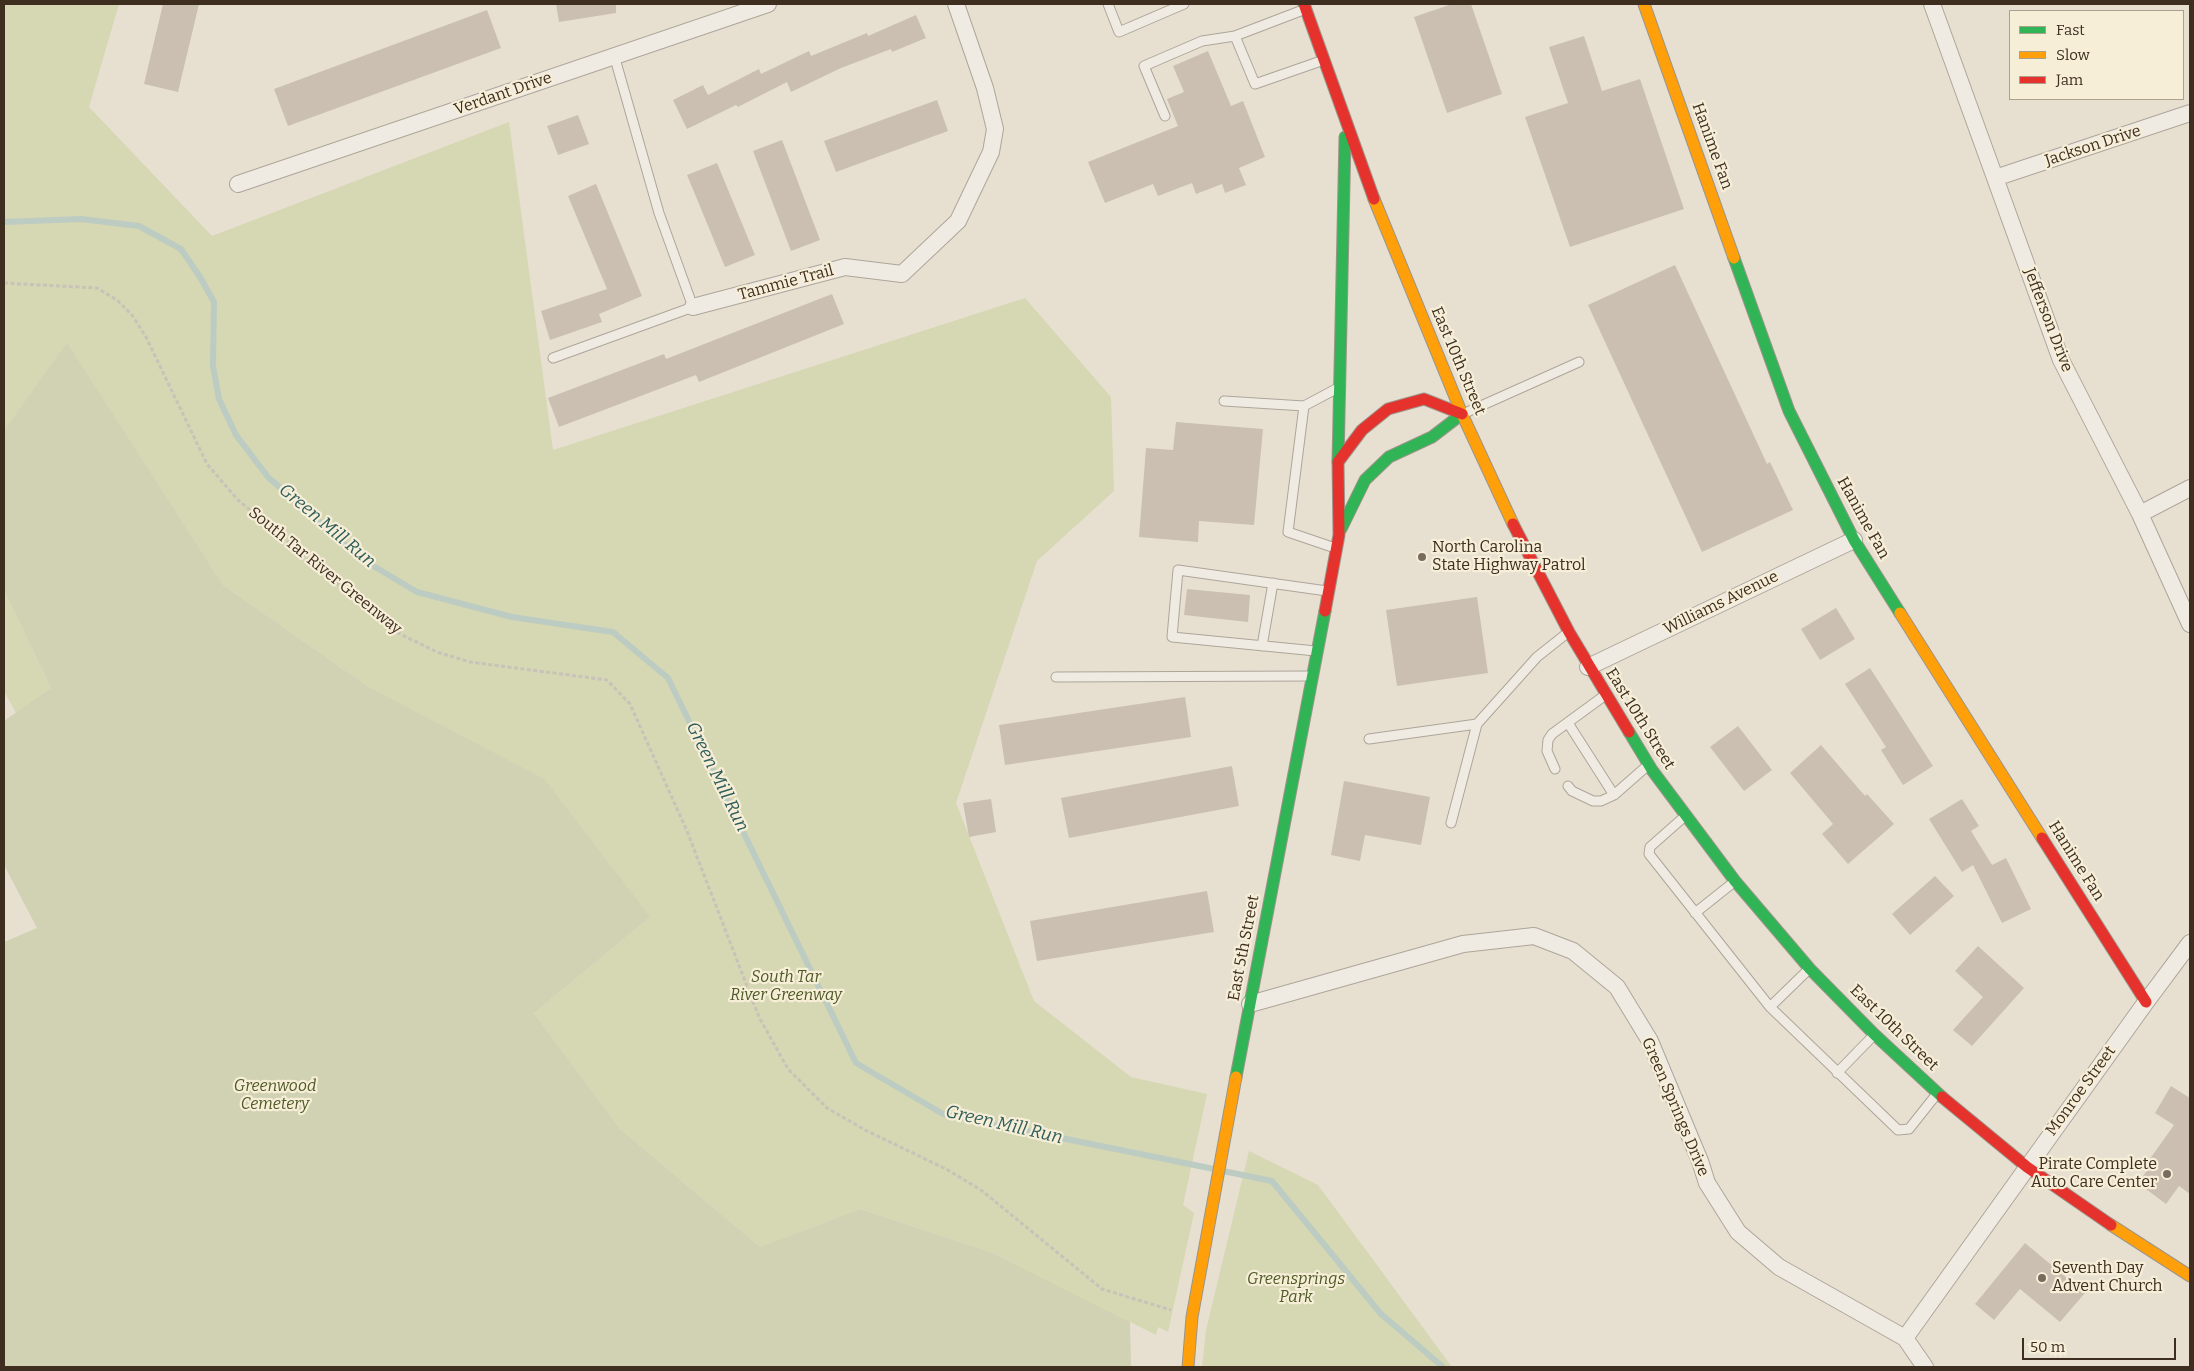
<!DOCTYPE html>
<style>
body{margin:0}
#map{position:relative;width:2194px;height:1371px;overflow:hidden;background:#e7e0d1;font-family:Bitter,serif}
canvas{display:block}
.frame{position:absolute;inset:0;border:5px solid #3d2e20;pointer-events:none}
.legend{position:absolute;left:2009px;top:10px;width:175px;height:90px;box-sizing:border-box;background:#f7eed8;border:1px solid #ada18e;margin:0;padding:6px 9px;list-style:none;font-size:15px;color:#3d2e20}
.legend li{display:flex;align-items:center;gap:10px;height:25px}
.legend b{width:25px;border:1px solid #ada18e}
.scale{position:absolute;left:2022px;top:1338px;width:154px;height:22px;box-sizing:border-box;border:2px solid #3d2e20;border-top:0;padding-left:6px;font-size:15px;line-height:18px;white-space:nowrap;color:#3d2e20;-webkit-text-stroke:4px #f7eed8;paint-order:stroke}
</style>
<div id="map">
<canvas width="2194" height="1371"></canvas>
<div class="frame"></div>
<ul class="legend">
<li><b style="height:6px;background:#30b455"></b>Fast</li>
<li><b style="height:6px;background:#ff9f0a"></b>Slow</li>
<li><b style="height:6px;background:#e5322d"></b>Jam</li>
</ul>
<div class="scale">50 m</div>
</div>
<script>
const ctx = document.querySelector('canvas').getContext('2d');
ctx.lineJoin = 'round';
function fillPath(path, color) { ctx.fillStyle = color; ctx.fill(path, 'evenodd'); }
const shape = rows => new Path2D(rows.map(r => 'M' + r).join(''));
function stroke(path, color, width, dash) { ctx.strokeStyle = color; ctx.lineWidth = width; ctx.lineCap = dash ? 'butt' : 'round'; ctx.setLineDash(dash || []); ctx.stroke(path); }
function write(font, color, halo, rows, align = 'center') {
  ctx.font = font + ' Bitter,serif'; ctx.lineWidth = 4.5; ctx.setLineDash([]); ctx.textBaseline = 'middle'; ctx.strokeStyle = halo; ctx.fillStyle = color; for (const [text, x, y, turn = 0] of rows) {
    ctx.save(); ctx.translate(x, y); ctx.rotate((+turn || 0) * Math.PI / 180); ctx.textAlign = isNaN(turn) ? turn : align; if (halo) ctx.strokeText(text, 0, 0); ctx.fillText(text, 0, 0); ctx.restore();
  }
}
fillPath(shape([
 [4,4,119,4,89,107,212,236,509,122,553,450,1025,298,1111,397,1114,491,1037,561,956,803,1034,1001,1131,1077,1207,1094,1183,1205,1194,1213,1168,1332,1158,1327,1156,1335,993,1253,860,1209,760,1247,620,1129,534,1013,650,917,370,688,223,585,67,344,4,430],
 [4,590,51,688,16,713,4,691],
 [1249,1151,1318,1185,1452,1367,1202,1367,1206,1330]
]), '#d6d7b3');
fillPath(shape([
 [67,343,223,585,370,688,544,779,650,917,534,1013,620,1129,760,1247,860,1209,993,1253,1130,1322,1131,1367,4,1367,4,942,37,928,4,865,4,721,51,688,4,590,4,430]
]), '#d1d1b3');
stroke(shape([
 [4,222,81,219,139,226,181,249,200,277,214,302,213,366,219,399,236,435,268,477,360,558,417,592,512,617,613,632,668,678,856,1063,943,1114,1214,1169],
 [1223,1171,1272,1181,1381,1314,1443,1367]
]), '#bcccc2', 6);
fillPath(shape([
 [163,4,199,4,178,92,144,84],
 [556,4,616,4,616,13,559,22],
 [1452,4,1471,4,1502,94,1447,113,1414,17],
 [487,10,501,48,288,126,274,89],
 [916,15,926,38,892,52,891,49,841,68,791,92,787,82,738,107,736,105,687,129,673,100,703,85,708,95,759,69,761,74,809,51,811,56,867,33,868,36],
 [1584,36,1602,91,1640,79,1684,209,1570,247,1525,117,1568,103,1549,47],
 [1208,51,1231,106,1243,101,1265,157,1239,168,1246,185,1225,193,1222,184,1196,194,1192,183,1158,196,1153,184,1105,203,1088,162,1178,126,1167,99,1184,92,1173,66],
 [937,100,948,131,836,172,824,141],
 [578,115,589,144,558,155,547,126],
 [782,140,820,240,791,251,753,151],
 [717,163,755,255,725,267,687,175],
 [596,184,642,296,599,314,602,322,550,340,541,311,607,289,568,196],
 [1675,265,1767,464,1770,462,1793,510,1702,552,1588,305],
 [832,294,844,324,699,382,696,375,559,427,548,398,664,354,666,359],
 [1176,422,1263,429,1254,525,1199,521,1198,542,1139,537,1146,448,1173,450],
 [1187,589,1250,595,1248,622,1184,615],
 [1477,597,1488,673,1397,686,1386,610],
 [1836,608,1855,639,1820,660,1801,629],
 [1870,668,1933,766,1903,785,1881,750,1886,747,1845,684],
 [1185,697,1191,737,1005,765,999,725],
 [1738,726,1772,770,1744,791,1710,747],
 [1821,745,1865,796,1867,794,1894,824,1848,864,1822,834,1833,824,1790,773],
 [1232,766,1239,806,1069,838,1061,798],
 [1344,781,1430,797,1421,845,1365,835,1360,861,1331,855],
 [991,799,996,832,969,837,963,803],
 [1962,799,1979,826,1971,831,1992,865,2006,858,2031,909,2002,923,1973,865,1962,872,1929,819],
 [1935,876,1954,896,1910,935,1892,914],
 [1207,891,1214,932,1037,961,1030,921],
 [1978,946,2024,988,1972,1046,1953,1030,1983,997,1955,971],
 [2171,1086,2190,1098,2190,1194,2179,1186,2166,1204,2138,1183,2151,1165,2147,1163,2174,1125,2155,1113],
 [2025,1243,2085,1293,2060,1322,2020,1289,1994,1320,1975,1304]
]), '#cbbfb2');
const lane = shape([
 [1108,4,1119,32,1184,4],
 [1303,10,1235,36,1255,84,1321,61],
 [1165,116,1144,66,1202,41,1235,36],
 [553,358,693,307,659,213,614,55],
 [1224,401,1304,406,1336,389],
 [1304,406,1288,532,1335,548],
 [1465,413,1579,362],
 [1262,646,1273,583],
 [1316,651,1172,637,1178,570,1327,591],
 [1056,677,1311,676],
 [1568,723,1614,795],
 [1369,739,1477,724],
 [1555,769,1547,751,1548,740,1552,734,1604,696],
 [1568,786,1572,791,1593,801,1601,801,1614,795,1647,766],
 [1684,817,1650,847,1649,854,1770,1007,1898,1130,1909,1129,1936,1095],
 [1451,823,1477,724,1537,657,1566,634],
 [1695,913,1734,882],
 [1770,1007,1808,970],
 [1837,1073,1874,1035]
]);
const street = shape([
 [1932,4,2061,360,2140,514,2190,624],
 [1995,178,2190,113],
 [238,184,768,4],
 [693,307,845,267,902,274,958,221,991,152,995,129,985,88,956,4],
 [2140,514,2190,488],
 [1588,667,1854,540],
 [1250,1004,1463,944,1534,936,1573,951,1617,987,1650,1041,1700,1161,1707,1183,1738,1232,1779,1267,1905,1338,1925,1367],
 [1905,1338,2146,1002,2190,943]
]);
const fast = shape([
 [1734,258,1789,411,1854,540,1900,613],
 [1338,462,1345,137],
 [1341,529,1365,480,1389,457,1432,437,1462,414],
 [1629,732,1652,770,1735,881,1810,969,1874,1034,1942,1097],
 [1236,1077,1325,611]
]);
const slow = shape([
 [1644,4,1734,258],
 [1374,199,1462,414,1513,524],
 [1900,613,2042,838],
 [2111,1225,2190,1276],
 [1188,1367,1192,1317,1236,1077]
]);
const jam = shape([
 [1304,4,1374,199],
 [1513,524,1569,632,1629,732],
 [1325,611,1339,535,1338,462,1362,430,1388,409,1424,399,1462,414],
 [2042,838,2146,1002],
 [1942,1097,2027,1167,2111,1225]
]);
stroke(lane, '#ada599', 11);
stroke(street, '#ada599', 18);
stroke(fast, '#9c958a', 13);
stroke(slow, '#9c958a', 13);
stroke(jam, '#9c958a', 13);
stroke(shape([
 [4,283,97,288,117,300,132,315,146,337,207,464,238,500,394,631,437,652,470,662,607,680,630,704,687,831,759,1017,788,1069,827,1108,867,1131,946,1169,981,1190,1102,1289,1171,1310]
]), '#c8c2b9', 3, [4, 2.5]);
stroke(lane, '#efebe3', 9);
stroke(street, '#efebe3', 16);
stroke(fast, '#30b455', 11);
stroke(slow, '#ff9f0a', 11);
stroke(jam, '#e5322d', 11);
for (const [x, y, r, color] of [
 [1422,557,5,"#786c5e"],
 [2167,1174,5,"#786c5e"],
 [2042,1278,5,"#786c5e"]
]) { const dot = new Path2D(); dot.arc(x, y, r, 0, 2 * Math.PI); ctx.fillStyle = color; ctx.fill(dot); stroke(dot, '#f7eed8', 2); }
write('16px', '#3d2e20', '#f7eed8', [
 ["Verdant Drive",503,94,-19],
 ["Hanime Fan",1712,146,70],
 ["Jackson Drive",2093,146,-18],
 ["Tammie Trail",786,283,-15],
 ["Jefferson Drive",2048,320,69],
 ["East 10th Street",1458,361,67],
 ["Hanime Fan",1863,518,61],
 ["South Tar River Greenway",325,571,39],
 ["Williams Avenue",1721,603,-26],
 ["East 10th Street",1640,719,58],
 ["Hanime Fan",2076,861,58],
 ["East 5th Street",1244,948,-79],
 ["East 10th Street",1894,1028,44],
 ["Monroe Street",2081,1091,-54],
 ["Green Springs Drive",1675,1107,67]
]);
write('16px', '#3d2e20', '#f7eed8', [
 ["North Carolina",1432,548],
 ["State Highway Patrol",1432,566],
 ["Pirate Complete",2157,1165,"right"],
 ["Auto Care Center",2157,1183,"right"],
 ["Seventh Day",2052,1269],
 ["Advent Church",2052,1287]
], 'left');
write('italic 16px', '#4d5a26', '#f7eed8', [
 ["South Tar",786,978],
 ["River Greenway",786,996],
 ["Greenwood",275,1087],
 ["Cemetery",275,1105],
 ["Greensprings",1296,1280],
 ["Park",1296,1298]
]);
write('italic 18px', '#2f5d5a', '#f7eed8', [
 ["Green Mill Run",327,526,40],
 ["Green Mill Run",717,777,64],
 ["Green Mill Run",1004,1125,13]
]);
</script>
